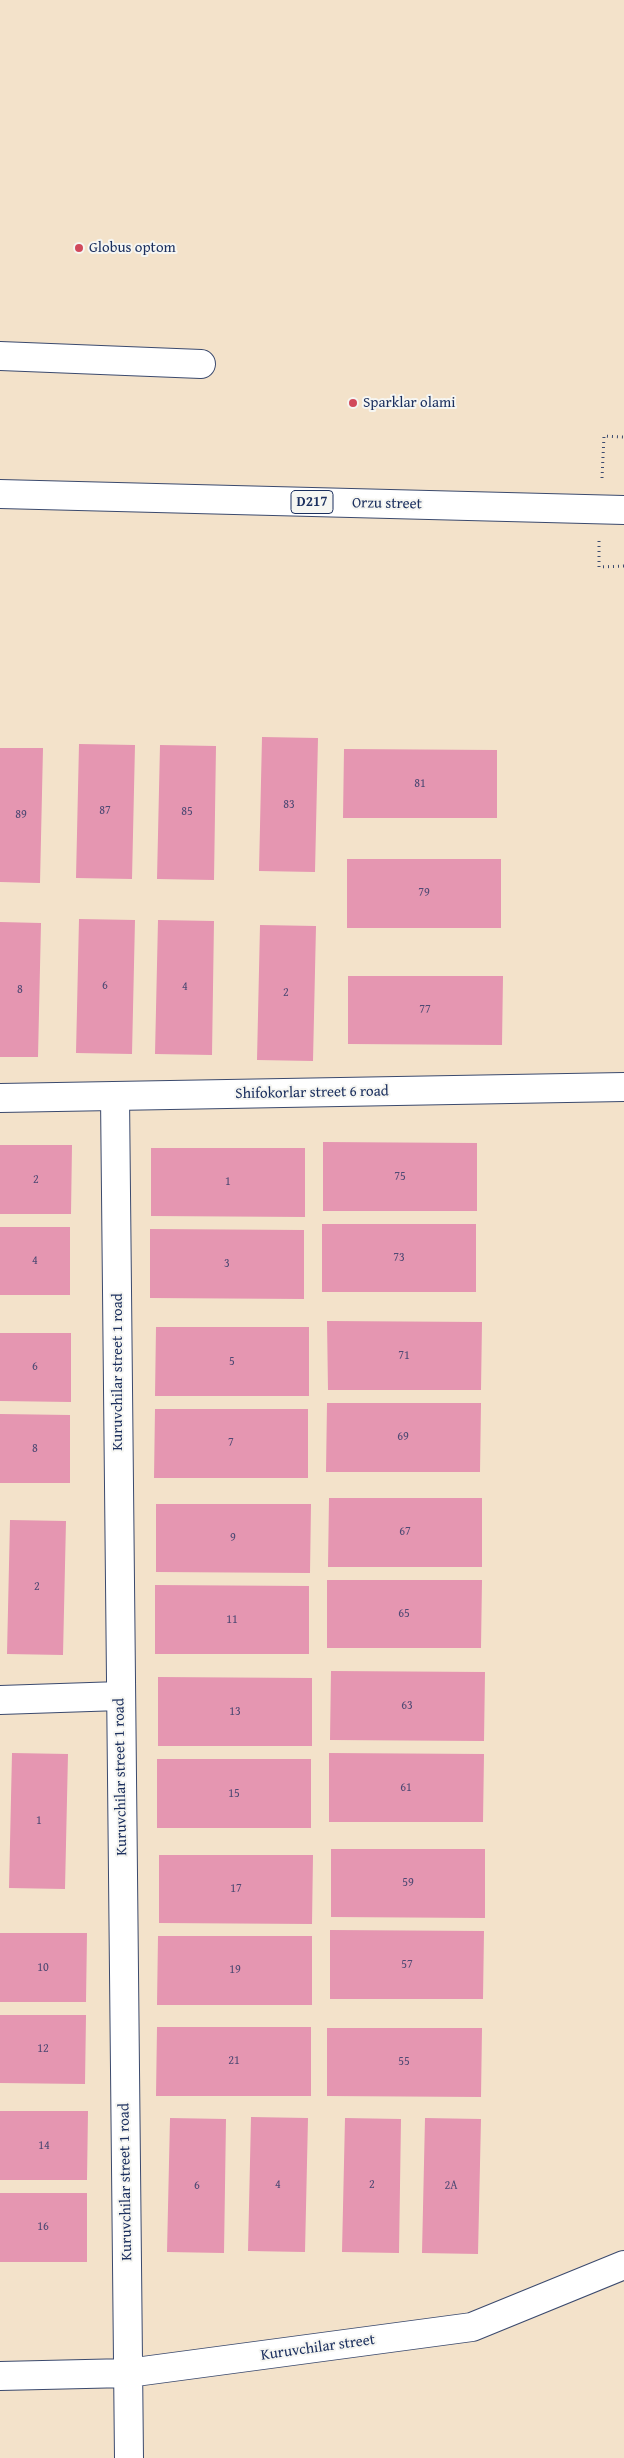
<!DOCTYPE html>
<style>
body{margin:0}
canvas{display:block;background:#f3e2ca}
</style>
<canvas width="624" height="2458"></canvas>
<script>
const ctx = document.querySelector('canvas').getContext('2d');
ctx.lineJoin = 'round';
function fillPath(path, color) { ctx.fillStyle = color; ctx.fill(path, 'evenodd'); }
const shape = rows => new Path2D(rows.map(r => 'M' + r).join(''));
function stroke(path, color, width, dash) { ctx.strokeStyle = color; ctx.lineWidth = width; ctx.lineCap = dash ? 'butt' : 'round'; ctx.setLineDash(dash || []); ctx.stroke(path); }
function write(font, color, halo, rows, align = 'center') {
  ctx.font = font + ' "Gentium Book Plus",serif'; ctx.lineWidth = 4; ctx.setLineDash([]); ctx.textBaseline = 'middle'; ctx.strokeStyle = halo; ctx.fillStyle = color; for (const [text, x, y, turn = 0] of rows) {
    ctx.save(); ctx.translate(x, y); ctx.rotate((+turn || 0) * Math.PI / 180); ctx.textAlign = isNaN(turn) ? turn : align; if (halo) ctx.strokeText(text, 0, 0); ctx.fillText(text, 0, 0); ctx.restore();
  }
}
fillPath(shape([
 [262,737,318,738,315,872,259,871],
 [79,744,135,745,132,879,76,878],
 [160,745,216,746,214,880,157,879],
 [0,748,43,748,40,883,0,882],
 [344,749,497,750,497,818,343,818],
 [347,859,501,859,501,928,347,928],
 [79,919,135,920,132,1054,76,1053],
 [158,920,214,921,212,1055,155,1054],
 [0,922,41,923,38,1057,0,1057],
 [260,925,316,926,313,1061,257,1060],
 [348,976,503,976,502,1045,348,1044],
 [323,1142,477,1143,477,1211,323,1211],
 [0,1145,72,1145,71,1214,0,1214],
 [151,1148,305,1148,305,1217,151,1216],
 [322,1224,476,1224,476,1292,322,1292],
 [0,1227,70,1227,70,1295,0,1295],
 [150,1229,304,1230,304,1299,150,1298],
 [327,1321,482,1322,481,1390,328,1390],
 [156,1327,309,1327,309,1396,155,1396],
 [0,1333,71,1333,71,1402,0,1401],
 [327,1403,481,1403,480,1472,326,1472],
 [155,1409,308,1409,308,1478,154,1478],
 [0,1414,70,1415,70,1483,0,1483],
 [329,1498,482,1498,482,1567,328,1567],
 [156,1504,311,1504,310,1573,156,1572],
 [10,1520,66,1521,63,1655,7,1654],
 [327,1580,482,1580,481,1648,327,1648],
 [155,1585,309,1586,309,1654,155,1654],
 [331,1671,485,1672,484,1741,330,1740],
 [158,1677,312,1678,312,1746,158,1746],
 [12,1753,68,1754,65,1889,9,1888],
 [329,1753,484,1754,483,1822,329,1822],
 [157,1759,311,1759,311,1828,157,1828],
 [331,1849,485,1849,485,1918,331,1917],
 [159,1855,313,1855,312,1924,159,1923],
 [330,1930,484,1931,483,1999,330,1999],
 [0,1933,87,1933,86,2002,0,2002],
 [158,1936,312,1936,312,2005,157,2005],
 [0,2015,86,2015,85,2084,0,2083],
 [157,2027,311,2027,311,2096,156,2096],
 [327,2028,482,2028,481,2097,327,2096],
 [0,2111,88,2111,87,2180,0,2180],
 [251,2117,308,2118,305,2252,248,2251],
 [170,2118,226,2119,224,2253,167,2252],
 [345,2118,401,2119,399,2253,342,2252],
 [425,2118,481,2119,478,2254,422,2253],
 [0,2193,87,2193,87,2262,0,2262]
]), '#e596b1');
const minor = shape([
 [0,356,201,364],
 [115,1096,129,2458],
 [0,1098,624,1087],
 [0,1700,120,1696],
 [0,2376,128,2373,472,2327,624,2265]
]);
const major = shape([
 [0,494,624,510]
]);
stroke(minor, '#3b4a6e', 30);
stroke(major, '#3b4a6e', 30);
stroke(shape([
 [602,478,604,436,624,437],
 [599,541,599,567,624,566]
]), '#3b4a6e', 3, [1, 4]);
stroke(minor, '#fff', 28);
stroke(major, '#fff', 28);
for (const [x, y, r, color] of [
 [79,248,5,"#d1495b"],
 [353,403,5,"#d1495b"]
]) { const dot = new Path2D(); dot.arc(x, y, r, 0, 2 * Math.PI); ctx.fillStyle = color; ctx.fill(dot); stroke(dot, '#f6f6f2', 2); }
write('12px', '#4e4973', null, [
 ["81",420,784],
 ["83",289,805],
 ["87",105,811],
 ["85",187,812],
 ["89",21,815],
 ["79",424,893],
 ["6",105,986],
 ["4",185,987],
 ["8",20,990],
 ["2",286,993],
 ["77",425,1010],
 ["75",400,1177],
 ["2",36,1180],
 ["1",228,1182],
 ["73",399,1258],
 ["4",35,1261],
 ["3",227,1264],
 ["71",404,1356],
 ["5",232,1362],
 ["6",35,1367],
 ["69",403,1437],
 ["7",231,1443],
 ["8",35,1449],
 ["67",405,1532],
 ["9",233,1538],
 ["2",37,1587],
 ["65",404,1614],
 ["11",232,1620],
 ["63",407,1706],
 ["13",235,1712],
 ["61",406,1788],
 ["15",234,1794],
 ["1",39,1821],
 ["59",408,1883],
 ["17",236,1889],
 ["57",407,1965],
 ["10",43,1968],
 ["19",235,1970],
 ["12",43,2049],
 ["21",234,2061],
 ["55",404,2062],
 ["14",44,2146],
 ["4",278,2185],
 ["2",372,2185],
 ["6",197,2186],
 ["2A",451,2186],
 ["16",43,2227]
]);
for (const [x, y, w] of [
 [312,502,42]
]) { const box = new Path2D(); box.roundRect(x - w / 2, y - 11.5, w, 23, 4); ctx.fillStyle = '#f6f6f2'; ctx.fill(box); stroke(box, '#1b2f5e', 1); }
write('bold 14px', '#1b2f5e', null, [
 ["D217",312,502]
]);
write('15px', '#1b2f5e', '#f6f6f2', [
 ["Globus optom",89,248],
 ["Sparklar olami",363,403]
], 'left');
write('15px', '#1b2f5e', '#f6f6f2', [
 ["Orzu street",387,504,1],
 ["Shifokorlar street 6 road",312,1093,-1],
 ["Kuruvchilar street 1 road",118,1372,-90],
 ["Kuruvchilar street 1 road",121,1777,-91],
 ["Kuruvchilar street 1 road",126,2182,-91],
 ["Kuruvchilar street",318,2348,-8]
]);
</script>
